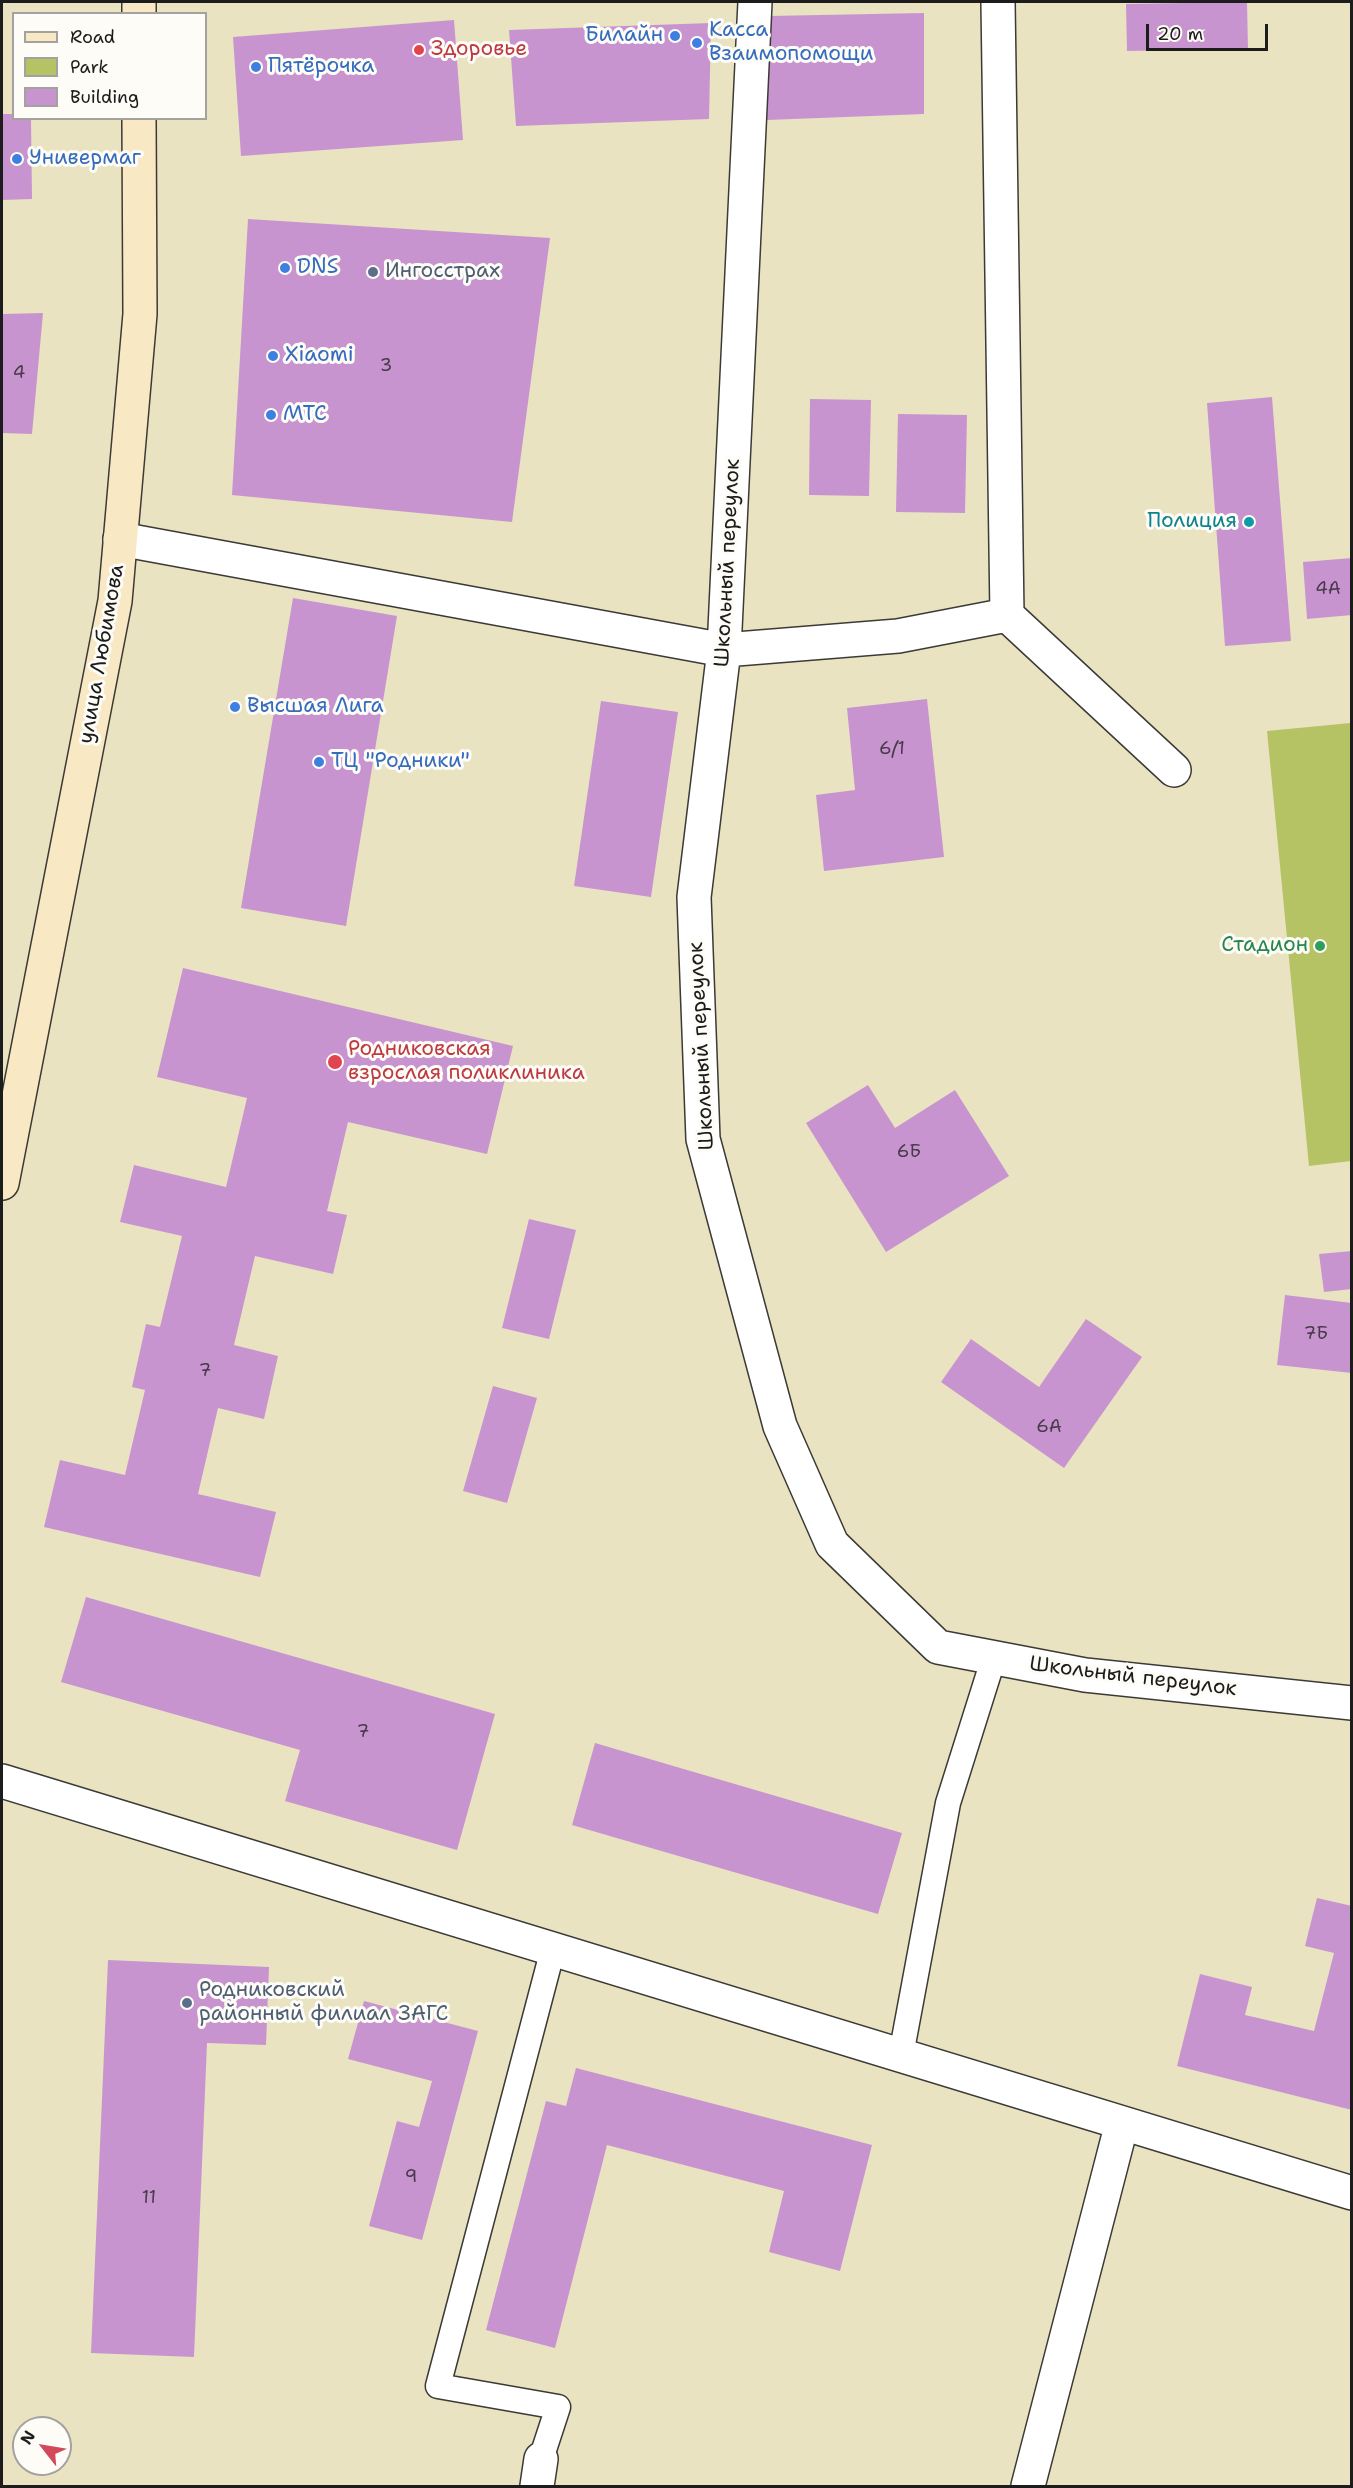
<!DOCTYPE html>
<meta charset="utf-8">
<style>
body{margin:0}
#map{position:relative;width:1353px;height:2488px;overflow:hidden;background:#e9e3c2;font-family:"Shantell Sans",sans-serif}
canvas{display:block}
.frame{position:absolute;inset:0;border:3px solid #1c1c1c;pointer-events:none}
.legend{position:absolute;left:12px;top:12px;width:195px;height:108px;box-sizing:border-box;background:#fdfcf7;border:2px solid #a3a29f;margin:0;padding:8px 10px;list-style:none;font-size:18px;color:#1c1c1c}
.legend li{display:flex;align-items:center;gap:12px;height:30px}
.legend b{width:30px;border:2px solid #a3a29f}
.north{position:absolute;left:12px;top:2416px;width:60px;height:60px;box-sizing:border-box;background:#fdfcf7;border:2px solid #a3a29f;border-radius:50%;rotate:301deg;font-size:16px;font-weight:700;line-height:24px;text-align:center;color:#1c1c1c}
.north::after{content:'';display:block;margin:auto;width:21px;height:27px;background:#d1495b;clip-path:polygon(50% 0,100% 100%,50% 72%,0 100%)}
.scale{position:absolute;left:1146px;top:24px;width:122px;height:27px;box-sizing:border-box;border:3px solid #1c1c1c;border-top:0;padding-left:8px;font-size:18px;line-height:21px;white-space:nowrap;color:#1c1c1c;-webkit-text-stroke:4px #fdfcf7;paint-order:stroke}
</style>
<div id="map">
<canvas width="1353" height="2488"></canvas>
<div class="frame"></div>
<ul class="legend">
<li><b style="height:8px;background:#f8e8c3"></b>Road</li>
<li><b style="height:16px;background:#b5c365"></b>Park</li>
<li><b style="height:16px;background:#c894cf"></b>Building</li>
</ul>
<div class="north">N</div>
<div class="scale">20 m</div>
</div>
<script>
const ctx = document.querySelector('canvas').getContext('2d');
ctx.lineJoin = 'round';
function fillPath(path, color) { ctx.fillStyle = color; ctx.fill(path, 'evenodd'); }
const shape = rows => new Path2D(rows.map(r => 'M' + r).join(''));
function stroke(path, color, width, dash) { ctx.strokeStyle = color; ctx.lineWidth = width; ctx.lineCap = dash ? 'butt' : 'round'; ctx.setLineDash(dash || []); ctx.stroke(path); }
function write(font, color, halo, rows, align = 'center') {
  ctx.font = font + ' "Shantell Sans",sans-serif'; ctx.lineWidth = 6; ctx.setLineDash([]); ctx.textBaseline = 'middle'; ctx.strokeStyle = halo; ctx.fillStyle = color; for (const [text, x, y, turn = 0] of rows) {
    ctx.save(); ctx.translate(x, y); ctx.rotate((+turn || 0) * Math.PI / 180); ctx.textAlign = isNaN(turn) ? turn : align; if (halo) ctx.strokeText(text, 0, 0); ctx.fillText(text, 0, 0); ctx.restore();
  }
}
fillPath(shape([
 [1351,723,1351,1161,1309,1166,1267,731]
]), '#b5c365');
fillPath(shape([
 [1247,2,1248,49,1127,51,1126,4],
 [924,13,924,114,767,120,769,16],
 [454,20,463,140,241,156,233,37],
 [711,23,709,119,516,126,509,30],
 [2,114,14,114,14,118,31,118,32,199,2,200],
 [248,219,550,238,512,522,232,495],
 [43,313,32,434,2,433,2,314],
 [1272,397,1291,641,1225,646,1207,403],
 [810,399,871,400,869,496,809,495],
 [898,414,967,415,965,513,896,512],
 [1352,558,1352,615,1307,619,1303,562],
 [293,598,397,616,346,926,241,908],
 [927,699,944,857,824,871,816,795,855,790,847,708],
 [601,701,678,712,651,897,574,886],
 [183,968,513,1046,487,1154,348,1122,327,1211,347,1215,333,1274,255,1256,234,1345,278,1356,264,1419,218,1408,198,1494,276,1512,260,1577,44,1527,60,1460,125,1475,145,1390,132,1387,146,1324,160,1327,182,1236,120,1222,134,1165,226,1187,247,1098,157,1077],
 [868,1085,895,1128,955,1090,1009,1176,886,1252,806,1123],
 [529,1219,576,1230,549,1339,502,1328],
 [1352,1251,1352,1289,1324,1292,1319,1254],
 [1285,1295,1352,1303,1352,1373,1277,1365],
 [1086,1319,1142,1357,1064,1468,941,1382,971,1339,1039,1387],
 [493,1386,537,1398,507,1503,463,1491],
 [86,1597,495,1714,457,1850,285,1801,300,1750,61,1682],
 [595,1743,902,1833,878,1914,572,1825],
 [1317,1898,1352,1906,1352,2110,1177,2066,1200,1974,1252,1987,1245,2015,1314,2031,1334,1953,1305,1946],
 [108,1960,269,1967,266,2045,207,2043,194,2357,91,2353],
 [364,2001,478,2031,422,2240,369,2226,397,2121,419,2127,432,2081,348,2059],
 [576,2068,872,2145,840,2271,769,2252,784,2191,607,2145,555,2348,486,2330,546,2101,566,2106]
]), '#c894cf');
const lane = shape([
 [901,2055,948,1803,994,1657],
 [541,2459,558,2407,438,2386,553,1949]
]);
const street = shape([
 [755,2,724,650,694,897,703,1139,780,1426,832,1544,938,1647,1085,1675,1352,1703],
 [998,2,1007,615,1174,770],
 [120,539,724,650,898,636,1007,615],
 [2,1781,1352,2193],
 [537,2486,541,2459],
 [1028,2486,1122,2123]
]);
const secondary = shape([
 [139,2,139,14],
 [2,1183,115,601,140,314,139,118]
]);
stroke(lane, '#3b3a35', 27);
stroke(street, '#3b3a35', 36);
stroke(secondary, '#3b3a35', 36);
stroke(lane, '#fff', 24);
stroke(street, '#fff', 33);
stroke(secondary, '#f8e8c3', 33);
for (const [x, y, r, color] of [
 [675,36,6,"#3f7fe0"],
 [697,43,6,"#3f7fe0"],
 [419,50,6,"#e0444e"],
 [256,67,6,"#3f7fe0"],
 [17,159,6,"#3f7fe0"],
 [285,268,6,"#3f7fe0"],
 [373,272,6,"#5c6f8a"],
 [273,356,6,"#3f7fe0"],
 [271,415,6,"#3f7fe0"],
 [1249,522,6,"#0f9aa8"],
 [235,707,6,"#3f7fe0"],
 [319,762,6,"#3f7fe0"],
 [1320,946,6,"#2e9e5b"],
 [335,1062,8,"#e0444e"],
 [187,2003,6,"#5c6f8a"]
]) { const dot = new Path2D(); dot.arc(x, y, r, 0, 2 * Math.PI); ctx.fillStyle = color; ctx.fill(dot); stroke(dot, '#fdfcf7', 2); }
write('18px', '#473a49', null, [
 ["3",386,366],
 ["4",19,373],
 ["4А",1328,589],
 ["6/1",892,749],
 ["6Б",909,1152],
 ["7Б",1316,1334],
 ["7",205,1371],
 ["6А",1049,1427],
 ["7",363,1732],
 ["9",411,2177],
 ["11",149,2198]
]);
write('21px', '#366cbe', '#fdfcf7', [
 ["Касса",709,31],
 ["Взаимопомощи",709,55],
 ["Билайн",663,36,"right"],
 ["Пятёрочка",268,67],
 ["Универмаг",29,159],
 ["DNS",297,268],
 ["Xiaomi",285,356],
 ["МТС",283,415],
 ["Высшая Лига",247,707],
 ["ТЦ \"Родники\"",331,762]
], 'left');
write('21px', '#be3a42', '#fdfcf7', [
 ["Здоровье",431,50],
 ["Родниковская",348,1050],
 ["взрослая поликлиника",348,1074]
], 'left');
write('21px', '#4e5e75', '#fdfcf7', [
 ["Ингосстрах",385,272],
 ["Родниковский",199,1991],
 ["районный филиал ЗАГС",199,2015]
], 'left');
write('21px', '#0d838f', '#fdfcf7', [
 ["Полиция",1237,522]
], 'right');
write('21px', '#1c1c1c', '#fdfcf7', [
 ["Школьный переулок",728,563,-87],
 ["улица Любимова",102,654,-80],
 ["Школьный переулок",702,1046,-93],
 ["Школьный переулок",1133,1677,7]
]);
write('21px', '#27864d', '#fdfcf7', [
 ["Стадион",1308,946]
], 'right');
</script>
